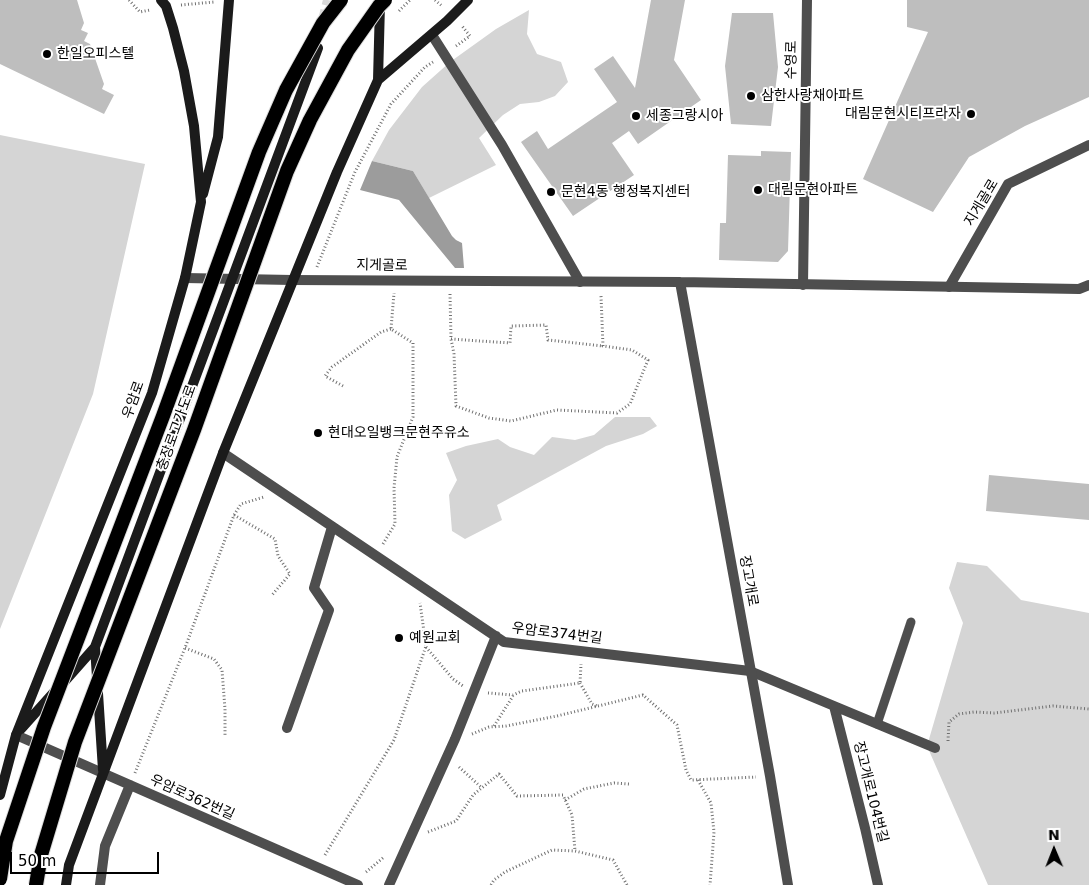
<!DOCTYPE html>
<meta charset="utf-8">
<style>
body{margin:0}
#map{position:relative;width:1089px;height:885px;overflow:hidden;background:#fff;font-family:"DejaVu Sans",sans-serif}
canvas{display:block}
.north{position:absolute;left:1029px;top:825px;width:50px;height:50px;-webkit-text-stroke:4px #fff;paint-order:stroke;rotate:359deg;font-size:14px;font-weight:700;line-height:20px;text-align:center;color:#000}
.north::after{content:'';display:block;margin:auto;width:18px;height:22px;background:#000;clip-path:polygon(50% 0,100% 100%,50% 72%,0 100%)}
.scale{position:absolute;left:10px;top:852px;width:149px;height:22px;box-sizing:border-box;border:2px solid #000;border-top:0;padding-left:6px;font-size:15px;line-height:18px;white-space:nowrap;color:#000;-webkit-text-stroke:4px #fff;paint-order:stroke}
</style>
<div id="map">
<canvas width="1089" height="885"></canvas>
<div class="north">N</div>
<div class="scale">50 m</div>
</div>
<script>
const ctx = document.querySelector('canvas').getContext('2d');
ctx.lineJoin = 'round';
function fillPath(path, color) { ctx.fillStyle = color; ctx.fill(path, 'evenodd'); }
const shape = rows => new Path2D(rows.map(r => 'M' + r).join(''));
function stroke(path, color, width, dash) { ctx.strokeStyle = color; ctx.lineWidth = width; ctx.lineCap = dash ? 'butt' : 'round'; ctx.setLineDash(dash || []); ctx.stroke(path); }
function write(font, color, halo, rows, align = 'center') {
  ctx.font = font + ' "DejaVu Sans","Noto Sans KR",sans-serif'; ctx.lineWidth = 4; ctx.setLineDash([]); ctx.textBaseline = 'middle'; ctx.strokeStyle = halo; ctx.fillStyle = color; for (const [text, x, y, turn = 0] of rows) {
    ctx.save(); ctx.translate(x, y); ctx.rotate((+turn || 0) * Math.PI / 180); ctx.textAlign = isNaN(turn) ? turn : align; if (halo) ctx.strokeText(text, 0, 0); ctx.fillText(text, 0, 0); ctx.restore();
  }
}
fillPath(shape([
 [529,10,527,34,537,54,561,62,568,82,555,96,539,102,520,104,503,115,479,138,496,165,429,198,413,171,372,161,389,130,422,87,450,62,496,29],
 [0,135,145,164,93,394,0,629],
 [615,417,650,417,657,426,643,434,606,446,497,505,502,520,465,539,452,531,449,495,457,480,446,453,466,446,498,439,510,447,534,455,552,437,575,440,594,435],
 [957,562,987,566,1021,600,1089,613,1089,885,988,885,927,746,963,623,949,588]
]), '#d5d5d5');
fillPath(shape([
 [372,161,413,171,452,236,456,240,462,243,464,268,455,268,399,200,360,190]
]), '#9c9c9c');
fillPath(shape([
 [0,0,77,0,84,23,81,30,88,33,84,41,90,44,104,84,102,89,114,95,104,114,0,64],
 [651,0,685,0,674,60,701,100,638,144,629,131,612,143,634,175,573,216,521,142,537,131,548,149,617,102,594,69,613,56,635,88],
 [907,0,1089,0,1089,97,1025,126,969,157,933,212,863,179,928,32,907,27],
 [732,13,773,13,778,67,771,126,731,124,725,66],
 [761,151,791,152,788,251,778,262,719,260,720,223,726,223,728,155,761,156],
 [989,475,1089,484,1089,520,986,511]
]), '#bebebe');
stroke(shape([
 [323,20,328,0]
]), '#d9d9d9', 10, [10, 5]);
stroke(shape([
 [129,0,140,12,150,10],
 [435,0,442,6],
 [181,5,214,2],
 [399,11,410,0],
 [456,46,470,36,462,26],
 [317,267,355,172,391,104,425,67,433,62],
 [450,294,451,339,454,354,456,406,489,418,511,421,557,410,617,413,630,404,648,360,632,350,603,346,601,296],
 [451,339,510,343,511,326,546,325,548,340,603,346],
 [343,386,325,376,332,367,381,332,391,329],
 [234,515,275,539,278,556,290,574,272,595],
 [383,544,395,524,394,488,397,457,413,417,413,343,391,329,394,293],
 [426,647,453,679,463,686],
 [185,648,214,659,222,670,225,709,225,735],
 [580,683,592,704,597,706],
 [488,693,513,695,522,691,580,683,581,664],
 [494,726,513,696],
 [472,734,489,727,506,726,557,716,643,695,677,725,686,770,691,780,756,777],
 [948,741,949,722,959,714,974,712,994,713,1053,706,1089,709],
 [459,767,482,788],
 [135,773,185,648,234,515,241,504,264,497],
 [698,780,711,803,714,832,710,885],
 [565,800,584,789,614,783,629,784],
 [428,832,456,821,473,795,499,774,517,796,563,795,572,815,575,851],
 [325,855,394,740,426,646,420,603],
 [366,872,384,857],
 [491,885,494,880,505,872,552,850,575,851,613,860,627,885]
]), '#707070', 3, [1, 2.5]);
stroke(shape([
 [877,724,911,622]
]), '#4e4e4e', 9);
stroke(shape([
 [432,35,502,145,580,282],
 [803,285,807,0],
 [949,287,1008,184,1089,145],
 [223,453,504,642,750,671,935,748],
 [834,706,865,828,878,885],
 [287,728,329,610,314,588,332,527],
 [16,735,358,885],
 [100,885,105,846,130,785],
 [389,885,455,739,496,636]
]), '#4e4e4e', 10);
stroke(shape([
 [185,278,292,280,680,282,1079,289,1089,285],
 [680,282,770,776,788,885]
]), '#4e4e4e', 10);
stroke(shape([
 [378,80,380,4],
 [203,194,218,137,229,0],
 [95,647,103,770],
 [65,681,95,647,318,48],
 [21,729,55,691],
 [0,795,16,735,152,393,185,278,201,202,194,126,184,71,173,28,166,6,161,0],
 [66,885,69,865,223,453,337,172,378,80,447,21,468,0]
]), '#1b1b1b', 10);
const trunkBridge = shape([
 [0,879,6,841,44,727,163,416,259,152,286,90,323,23,341,0],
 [36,885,41,855,75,742,194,430,287,171,310,120,348,50,379,6,385,0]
]);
stroke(trunkBridge, '#dbdbdb', 16, []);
stroke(trunkBridge, '#000', 14);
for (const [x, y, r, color] of [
 [47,54,5,"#000"],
 [751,96,5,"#000"],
 [971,114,5,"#000"],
 [636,116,5,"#000"],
 [758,190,5,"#000"],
 [551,192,5,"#000"],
 [318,433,5,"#000"],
 [399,638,5,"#000"]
]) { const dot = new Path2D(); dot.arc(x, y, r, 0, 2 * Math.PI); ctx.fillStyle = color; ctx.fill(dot); stroke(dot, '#fff', 2); }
write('14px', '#000', '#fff', [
 ["한일오피스텔",57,54],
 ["삼한사랑채아파트",761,96],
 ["대림문현시티프라자",961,114,"right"],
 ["세종그랑시아",646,116],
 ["대림문현아파트",768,190],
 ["문현4동 행정복지센터",561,192],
 ["현대오일뱅크문현주유소",328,433],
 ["예원교회",409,638]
], 'left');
write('14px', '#000', '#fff', [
 ["수영로",792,60,-89],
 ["지게골로",982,203,-59],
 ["지게골로",382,266,1],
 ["우암로",134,400,-70],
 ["충장로고가도로",177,428,-70],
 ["장고개로",748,581,80],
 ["우암로374번길",557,634,7],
 ["장고개로104번길",870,792,76],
 ["우암로362번길",192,798,24]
]);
</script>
